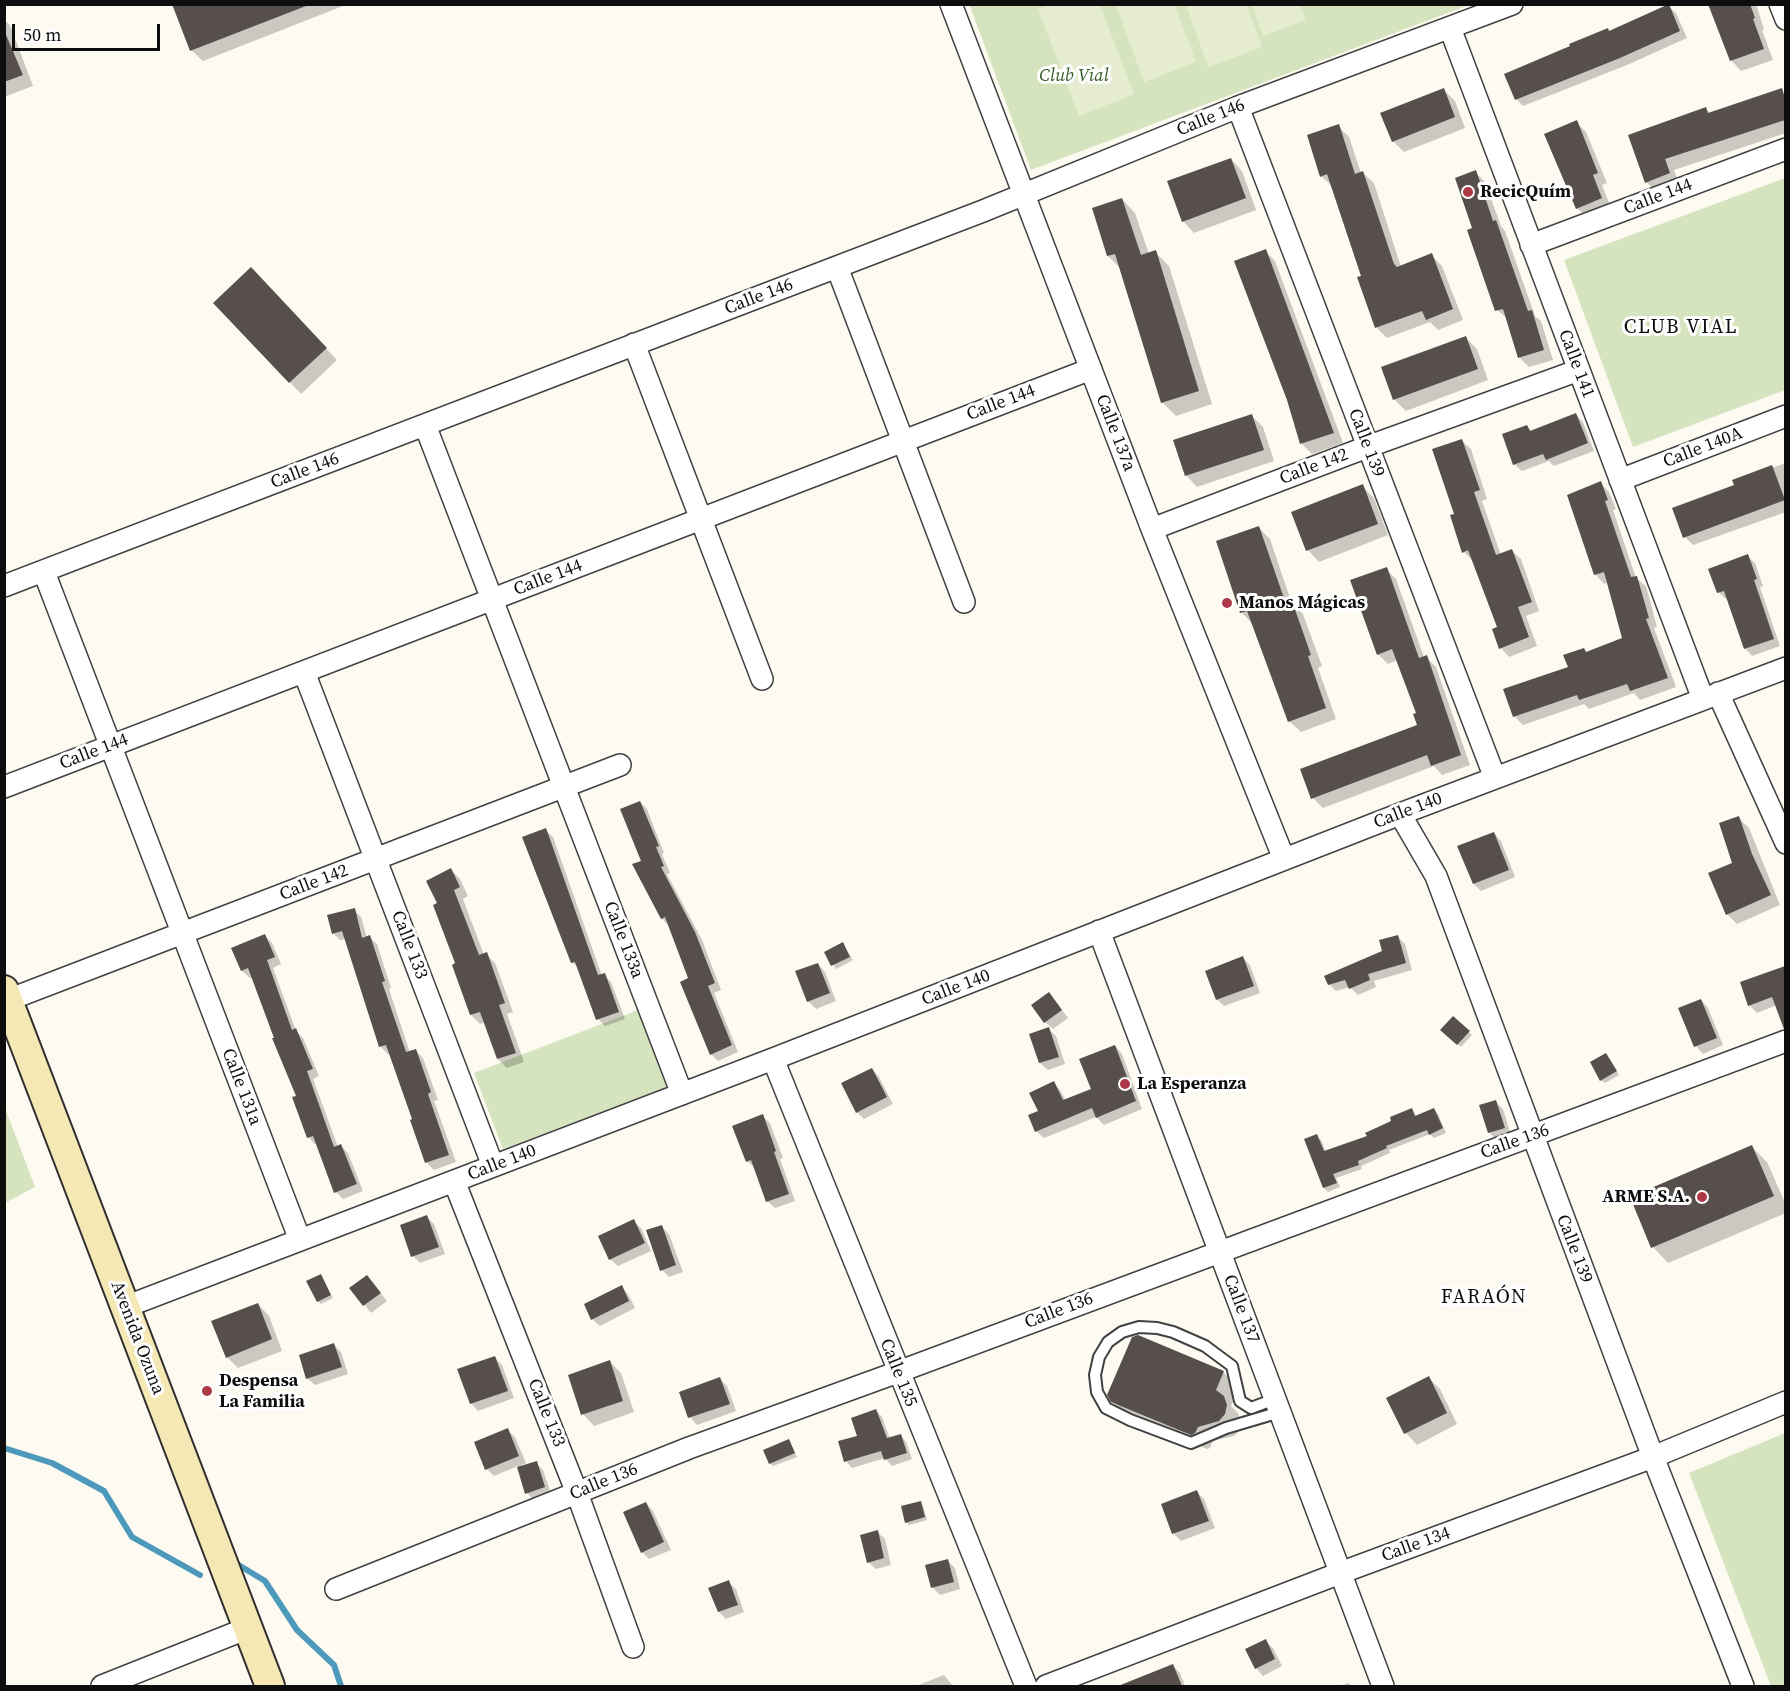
<!DOCTYPE html>
<meta charset="utf-8">
<style>
body{margin:0}
#map{position:relative;width:1790px;height:1691px;overflow:hidden;background:#fdfaf2;font-family:"Source Serif 4",serif}
canvas{display:block}
.frame{position:absolute;inset:0;border:6px solid #0e0e0e;pointer-events:none}
.scale{position:absolute;left:12px;top:24px;width:148px;height:27px;box-sizing:border-box;border:3px solid #0e0e0e;border-top:0;padding-left:8px;font-size:18px;line-height:21px;white-space:nowrap;color:#0e0e0e;-webkit-text-stroke:4px #fff;paint-order:stroke}
</style>
<div id="map">
<canvas width="1790" height="1691"></canvas>
<div class="frame"></div>
<div class="scale">50 m</div>
</div>
<script>
const ctx = document.querySelector('canvas').getContext('2d');
ctx.lineJoin = 'round';
function fillPath(path, color) { ctx.fillStyle = color; ctx.fill(path, 'evenodd'); }
const shape = rows => new Path2D(rows.map(r => 'M' + r).join(''));
function stroke(path, color, width, dash) { ctx.strokeStyle = color; ctx.lineWidth = width; ctx.lineCap = dash ? 'butt' : 'round'; ctx.setLineDash(dash || []); ctx.stroke(path); }
function write(font, color, halo, rows, align = 'center') {
  ctx.font = font + ' "Source Serif 4",serif'; ctx.lineWidth = 6; ctx.setLineDash([]); ctx.textBaseline = 'middle'; ctx.strokeStyle = halo; ctx.fillStyle = color; for (const [text, x, y, turn = 0] of rows) {
    ctx.save(); ctx.translate(x, y); ctx.rotate((+turn || 0) * Math.PI / 180); ctx.textAlign = isNaN(turn) ? turn : align; if (halo) ctx.strokeText(text, 0, 0); ctx.fillText(text, 0, 0); ctx.restore();
  }
}
fillPath(shape([
 [969,4,1469,5,1031,170],
 [1785,178,1785,390,1633,447,1564,260],
 [638,1010,667,1087,503,1149,474,1073],
 [4,1105,35,1187,5,1203,4,1203],
 [1785,1433,1785,1686,1771,1686,1689,1473]
]), '#d5e4bf');
fillPath(shape([
 [1050,5,1100,5,1134,94,1079,116,1038,9],
 [1116,5,1175,5,1196,62,1144,82],
 [1186,5,1247,5,1262,47,1208,67],
 [1252,5,1300,5,1306,20,1263,36]
]), '#e5ecd0');
fillPath(shape([
 [174,4,348,4,203,61,191,50],
 [1710,4,1756,4,1764,29,1762,30,1773,60,1741,71,1731,60],
 [1668,6,1676,13,1687,38,1627,65,1523,106,1516,99,1609,32],
 [4,20,10,25,33,86,4,97],
 [1444,90,1455,101,1465,128,1404,152,1393,141],
 [1781,90,1786,94,1786,133,1674,170,1679,184,1657,192,1646,182,1706,109,1711,114],
 [1576,122,1586,132,1607,183,1602,185,1611,208,1587,218,1577,208],
 [1338,126,1349,137,1361,173,1363,173,1374,183,1401,267,1431,255,1442,266,1463,320,1438,330,1430,322,1387,338,1377,328,1359,278,1362,277,1333,187,1321,176],
 [1231,159,1242,171,1256,210,1194,233,1183,221],
 [1475,172,1485,182,1501,226,1505,231,1535,316,1541,321,1553,360,1529,367,1520,358,1508,319,1497,310,1474,229],
 [1122,199,1135,213,1149,254,1155,252,1169,266,1212,404,1176,416,1162,402,1120,268,1108,256,1093,209],
 [1265,251,1275,261,1343,443,1312,454,1302,444,1288,399],
 [262,281,337,360,301,394,215,303],
 [1465,337,1477,349,1488,380,1406,411,1395,400,1383,368],
 [1576,415,1583,422,1594,451,1554,466,1549,461,1522,471,1514,464,1527,426,1532,432],
 [1252,416,1263,427,1274,461,1197,487,1186,475],
 [1462,441,1471,449,1487,499,1482,501,1501,555,1512,551,1521,559,1539,611,1526,616,1537,646,1509,657,1501,648,1498,628,1473,561,1464,552,1455,515],
 [1786,463,1786,512,1693,545,1685,537,1736,486,1734,481],
 [1600,483,1609,492,1616,509,1613,510,1636,578,1646,586,1657,627,1654,628,1676,687,1640,700,1634,693,1589,709,1584,704,1523,725,1514,716,1569,668,1584,650,1587,653,1624,639,1608,582,1604,584,1595,574],
 [1362,486,1374,498,1388,535,1319,562,1308,550,1293,513],
 [1259,528,1270,539,1292,604,1303,614,1322,666,1318,668,1336,719,1301,732,1289,721,1253,624,1241,612],
 [1747,556,1755,563,1763,586,1760,587,1780,646,1752,656,1745,648,1728,599,1726,599,1718,592],
 [1386,569,1396,579,1424,657,1426,657,1436,667,1470,765,1442,775,1434,766,1323,808,1313,798,1419,725,1417,714,1398,660,1388,664,1378,654],
 [640,802,647,809,664,853,662,854,670,873,667,874,702,940,721,990,714,993,738,1052,718,1061,711,1054,690,979,669,926,662,919,634,865,643,862],
 [1739,818,1749,828,1780,905,1737,924,1727,914],
 [545,830,553,837,602,976,604,975,611,982,625,1019,605,1026,598,1019,580,970,572,962],
 [1494,833,1501,841,1515,877,1481,891,1474,884],
 [451,870,460,879,468,896,463,899,484,955,486,954,495,963,513,1012,507,1014,524,1062,507,1068,498,1059,485,1022,480,1024,471,1015,439,904],
 [354,910,361,917,367,938,369,937,377,944,391,988,389,989,410,1053,416,1051,423,1058,438,1100,434,1101,456,1162,434,1170,427,1163,412,1121,414,1120,390,1053,388,1054,381,1047,346,939,340,940,333,933],
 [264,935,272,943,281,964,273,968,296,1031,303,1038,319,1076,313,1079,338,1147,341,1146,348,1153,363,1191,343,1199,336,1192,317,1144,315,1144,308,1137,298,1097,252,977,250,978,242,971,233,949],
 [1398,937,1405,944,1412,970,1374,981,1376,987,1358,995,1350,987,1336,991,1329,984,1384,951],
 [843,944,853,960,836,969,826,953],
 [1243,958,1250,965,1260,993,1224,1006,1217,999],
 [818,964,825,972,836,1001,816,1009,808,1001],
 [1786,967,1786,1024,1782,1020,1777,1005,1757,1013,1749,1005,1742,983],
 [1701,1000,1708,1008,1723,1045,1703,1054,1696,1046,1680,1009],
 [1056,1002,1068,1018,1053,1029,1045,1022],
 [1453,1018,1472,1035,1461,1047,1442,1030],
 [1048,1029,1056,1036,1065,1064,1048,1070,1040,1063],
 [1115,1046,1122,1054,1142,1109,1104,1125,1096,1117,1044,1138,1036,1131,1040,1111,1053,1083,1060,1090,1066,1101,1093,1090],
 [1606,1055,1619,1075,1605,1083,1601,1080],
 [872,1069,879,1077,893,1104,864,1119,857,1112],
 [1496,1102,1503,1109,1511,1135,1496,1140,1489,1132],
 [1412,1110,1417,1117,1434,1110,1438,1114,1446,1133,1434,1138,1430,1134,1389,1150,1390,1153,1361,1166,1362,1169,1336,1178,1340,1187,1328,1192,1324,1188,1316,1136,1321,1140,1326,1152,1369,1137],
 [762,1116,770,1123,783,1158,780,1159,795,1201,775,1208,767,1201,755,1168,747,1161],
 [1752,1147,1767,1162,1786,1205,1786,1213,1668,1263,1653,1247,1632,1198],
 [427,1217,434,1224,445,1254,420,1263,413,1256],
 [633,1221,641,1228,651,1251,618,1266,610,1259],
 [662,1227,669,1234,683,1272,669,1277,662,1270],
 [321,1276,333,1298,321,1304,318,1301],
 [367,1277,387,1301,371,1313,351,1288],
 [621,1287,628,1294,635,1308,600,1326,592,1319],
 [258,1304,269,1316,282,1351,238,1368,227,1357],
 [334,1345,341,1352,348,1374,315,1385,307,1378],
 [495,1358,502,1365,514,1398,478,1411,471,1403],
 [610,1362,621,1373,634,1412,594,1426,583,1414],
 [1223,1372,1239,1388,1231,1406,1238,1413,1241,1421,1240,1430,1234,1436,1213,1441,1210,1448,1207,1449,1128,1417,1112,1401],
 [1429,1378,1440,1389,1457,1424,1417,1445,1406,1433,1388,1398],
 [720,1379,727,1386,736,1411,697,1425,690,1417],
 [876,1410,882,1417,890,1439,900,1435,906,1442,912,1459,892,1466,885,1458,852,1468,846,1461],
 [507,1430,515,1437,526,1463,520,1466,520,1468,536,1463,543,1470,551,1494,534,1500,527,1493,518,1466,494,1476,487,1469],
 [789,1441,797,1457,773,1466,770,1463],
 [1197,1492,1204,1499,1215,1528,1181,1541,1174,1534,1163,1505],
 [646,1503,653,1511,671,1550,649,1559,642,1552],
 [920,1503,923,1506,927,1520,909,1525,906,1522],
 [877,1532,885,1539,891,1565,876,1569,868,1562],
 [948,1561,955,1568,960,1589,940,1595,932,1587],
 [728,1582,736,1589,744,1612,726,1619,719,1612,710,1589],
 [1265,1641,1273,1648,1282,1666,1263,1676,1256,1668],
 [1172,1665,1180,1673,1185,1686,1130,1686,1128,1683],
 [944,1675,953,1686,916,1686],
 [1348,1683,1352,1686,1339,1686]
]), '#0003');
stroke(shape([
 [4,1448,52,1463,104,1491,132,1537,200,1575],
 [237,1564,265,1581,297,1630,334,1665,341,1686]
]), '#4d99bc', 6);
fillPath(shape([
 [172,4,305,4,306,6,190,51],
 [1669,4,1680,31,1620,58,1515,100,1504,74,1570,46,1569,44,1608,28,1609,31],
 [1708,4,1750,4,1755,18,1753,19,1764,49,1730,61],
 [4,30,23,75,4,82],
 [1444,88,1455,117,1392,142,1380,113],
 [1782,88,1785,99,1785,120,1665,159,1670,173,1645,183,1628,135,1706,107,1708,113],
 [1577,120,1598,173,1593,175,1602,198,1576,209,1544,134],
 [1339,124,1355,174,1363,171,1394,264,1397,267,1432,253,1453,309,1426,320,1422,311,1375,328,1357,277,1361,276,1327,174,1320,177,1307,135],
 [1231,158,1246,198,1182,222,1167,181],
 [1476,170,1493,221,1496,220,1528,311,1532,310,1544,350,1518,358,1503,309,1495,311,1467,230,1472,228,1455,178],
 [1122,198,1141,255,1156,250,1199,391,1161,403,1115,254,1107,256,1092,208],
 [1266,249,1334,433,1300,444,1287,400,1234,261],
 [251,267,327,348,289,383,213,303],
 [1466,336,1478,369,1393,400,1381,367],
 [1576,413,1588,443,1546,460,1543,454,1513,465,1502,434,1527,425,1530,431],
 [1252,414,1264,450,1185,476,1173,440],
 [1462,439,1480,490,1474,492,1496,555,1512,549,1532,602,1518,607,1529,637,1499,649,1492,629,1497,627,1468,550,1462,553,1450,515,1454,514,1432,449],
 [1772,465,1785,500,1683,538,1672,508,1734,485,1732,480],
 [1601,481,1608,500,1605,501,1631,577,1637,576,1649,618,1646,619,1668,678,1630,691,1627,684,1579,700,1577,695,1513,717,1503,689,1568,667,1563,655,1584,648,1586,652,1622,638,1604,572,1594,575,1567,495],
 [1363,484,1378,524,1306,551,1291,512],
 [1259,526,1286,604,1292,601,1311,655,1308,656,1326,708,1288,722,1247,611,1240,613,1216,541],
 [1748,554,1757,579,1754,580,1774,639,1744,649,1724,591,1717,593,1708,569],
 [1387,567,1419,658,1427,655,1461,755,1431,766,1427,755,1311,799,1300,769,1417,725,1413,714,1416,713,1392,649,1377,655,1350,580],
 [640,801,659,846,656,847,664,866,661,867,695,932,715,983,708,986,732,1045,710,1055,680,982,688,978,665,917,661,919,632,864,641,861,620,809],
 [1739,816,1752,854,1771,895,1726,915,1708,873,1732,863,1719,823],
 [546,828,598,975,605,973,619,1012,596,1020,575,962,571,963,522,837],
 [1494,832,1509,870,1473,884,1457,846],
 [451,868,460,887,454,890,479,955,487,952,505,1003,499,1005,516,1053,497,1059,480,1012,470,1015,452,965,455,963,433,905,437,903,426,881],
 [355,908,362,938,370,935,385,981,382,982,406,1052,416,1049,431,1092,428,1094,449,1155,425,1163,410,1120,412,1119,386,1045,379,1047,342,931,332,934,327,915],
 [265,934,275,957,267,960,292,1030,296,1028,313,1069,307,1071,334,1147,341,1144,357,1184,334,1193,313,1136,307,1138,292,1097,296,1096,272,1038,274,1038,248,968,241,971,231,948],
 [1398,935,1406,963,1368,974,1370,980,1349,989,1345,980,1328,985,1324,976,1382,951,1379,940],
 [843,942,850,957,831,966,824,952],
 [1243,956,1254,986,1216,1000,1205,971],
 [818,963,830,993,807,1002,795,971],
 [1785,966,1785,1029,1784,1029,1772,997,1748,1006,1740,982],
 [1049,992,1062,1010,1044,1023,1031,1005],
 [1701,999,1717,1038,1694,1047,1678,1008],
 [1453,1016,1470,1031,1457,1045,1440,1030],
 [1049,1027,1059,1057,1039,1063,1029,1034],
 [1115,1045,1136,1101,1096,1118,1092,1108,1035,1132,1028,1115,1038,1111,1029,1093,1054,1081,1063,1100,1091,1089,1079,1059],
 [1606,1053,1617,1071,1600,1081,1590,1062],
 [872,1068,887,1097,856,1113,841,1083],
 [1496,1100,1505,1128,1488,1133,1479,1105],
 [1412,1108,1415,1116,1434,1108,1443,1128,1429,1135,1427,1130,1386,1146,1387,1148,1358,1161,1359,1165,1333,1174,1337,1183,1323,1188,1304,1139,1317,1134,1324,1151,1367,1136,1365,1133,1391,1121,1390,1117],
 [763,1114,776,1151,774,1152,789,1194,766,1202,751,1160,746,1162,732,1126],
 [1752,1145,1774,1196,1651,1248,1630,1197],
 [427,1215,439,1247,411,1257,400,1225],
 [634,1219,645,1243,609,1260,598,1236],
 [662,1225,676,1265,660,1271,646,1230],
 [321,1274,331,1295,317,1302,306,1281],
 [367,1275,381,1293,363,1306,349,1288],
 [622,1285,629,1301,591,1320,584,1304],
 [258,1303,272,1339,226,1358,211,1321],
 [1138,1335,1224,1371,1216,1390,1224,1396,1227,1405,1225,1414,1219,1421,1198,1427,1195,1433,1191,1435,1111,1402,1107,1395,1132,1337],
 [334,1343,342,1367,306,1379,299,1355],
 [495,1356,508,1391,470,1404,457,1369],
 [610,1360,623,1401,581,1415,568,1375],
 [1429,1376,1447,1413,1404,1434,1386,1398],
 [720,1377,730,1404,688,1418,679,1392],
 [876,1409,887,1438,901,1434,907,1453,884,1460,881,1451,844,1462,838,1441,857,1436,851,1418],
 [508,1428,519,1456,485,1470,474,1442],
 [789,1439,795,1453,769,1464,763,1450],
 [537,1461,545,1487,525,1494,517,1467],
 [1197,1490,1209,1521,1172,1534,1161,1504],
 [921,1501,925,1517,905,1523,901,1506],
 [646,1502,664,1542,641,1553,623,1512],
 [878,1530,884,1558,867,1563,860,1535],
 [948,1559,954,1582,931,1588,925,1565],
 [729,1580,738,1605,718,1612,708,1588],
 [1266,1639,1275,1659,1255,1669,1245,1649],
 [1173,1664,1182,1686,1118,1686]
]), '#564f4c');
const lane = shape([
 [1275,1399,1251,1408,1240,1401,1232,1366,1205,1346,1173,1332,1157,1328,1139,1327,1122,1332,1108,1342,1099,1357,1095,1375,1097,1392,1106,1408,1130,1420,1191,1443,1226,1428,1280,1412]
]);
const street = shape([
 [951,4,1152,529,1284,859],
 [1780,4,1786,19],
 [1450,28,1703,699],
 [1238,107,1495,778],
 [1531,245,1786,149],
 [837,267,964,602],
 [634,344,762,679],
 [425,425,682,1094],
 [1620,480,1786,416],
 [1152,529,1367,447,1579,370],
 [44,572,300,1240],
 [4,586,983,211,1238,107,1512,4],
 [304,672,493,1166],
 [1718,693,1786,843],
 [4,787,1091,369],
 [1400,814,1436,876,1653,1457,1743,1686],
 [1099,931,1383,1686],
 [8,1000,620,765],
 [773,1059,1026,1686],
 [454,1181,577,1493,633,1647],
 [125,1307,773,1059,1400,814,1786,668],
 [336,1589,689,1448,898,1372,1786,1041],
 [102,1686,248,1628],
 [1046,1686,1340,1573,1653,1457,1786,1402]
]);
const secondary = shape([
 [4,990,270,1686]
]);
stroke(lane, '#414141', 14);
stroke(street, '#414141', 24);
stroke(secondary, '#303030', 32);
stroke(lane, '#fff', 10);
stroke(street, '#fff', 21);
stroke(secondary, '#f5e8b5', 28);
for (const [x, y, r, color] of [
 [1468,192,6,"#ad3848"],
 [1227,603,6,"#ad3848"],
 [1125,1084,6,"#ad3848"],
 [1702,1197,6,"#ad3848"],
 [207,1391,6,"#ad3848"]
]) { const dot = new Path2D(); dot.arc(x, y, r, 0, 2 * Math.PI); ctx.fillStyle = color; ctx.fill(dot); stroke(dot, '#fff', 2); }
write('italic 18px', '#375e27', '#fff', [
 ["Club Vial",1074,76]
]);
write('18px', '#0e0e0e', '#fff', [
 ["Calle 146",1211,118,-22],
 ["Calle 144",1658,197,-21],
 ["Calle 146",759,297,-21],
 ["Calle 141",1576,364,69],
 ["Calle 144",1001,403,-21],
 ["Calle 137a",1115,433,69],
 ["Calle 139",1366,443,69],
 ["Calle 140A",1703,448,-21],
 ["Calle 142",1314,467,-21],
 ["Calle 146",305,471,-21],
 ["Calle 144",548,578,-21],
 ["Calle 144",94,752,-21],
 ["Calle 140",1408,811,-21],
 ["Calle 142",314,883,-21],
 ["Calle 133a",623,940,69],
 ["Calle 133",409,945,69],
 ["Calle 140",956,988,-21],
 ["Calle 131a",241,1087,69],
 ["Calle 136",1515,1142,-20],
 ["Calle 140",502,1163,-21],
 ["Calle 139",1574,1249,69],
 ["Calle 137",1241,1309,69],
 ["Calle 136",1059,1311,-21],
 ["Avenida Ozuna",137,1338,69],
 ["Calle 135",898,1373,68],
 ["Calle 133",546,1413,68],
 ["Calle 136",604,1482,-22],
 ["Calle 134",1416,1545,-20]
]);
write('bold 18px', '#0e0e0e', '#fff', [
 ["RecicQuím",1480,192],
 ["Manos Mágicas",1239,603],
 ["La Esperanza",1137,1084],
 ["ARME S.A.",1690,1197,"right"],
 ["Despensa",219,1381],
 ["La Familia",219,1402]
], 'left');
ctx.letterSpacing = '1.5px';
write('20px', '#0e0e0e', '#fff', [
 ["CLUB VIAL",1681,328],
 ["FARAÓN",1484,1298]
]);
ctx.letterSpacing = '0px';
</script>
